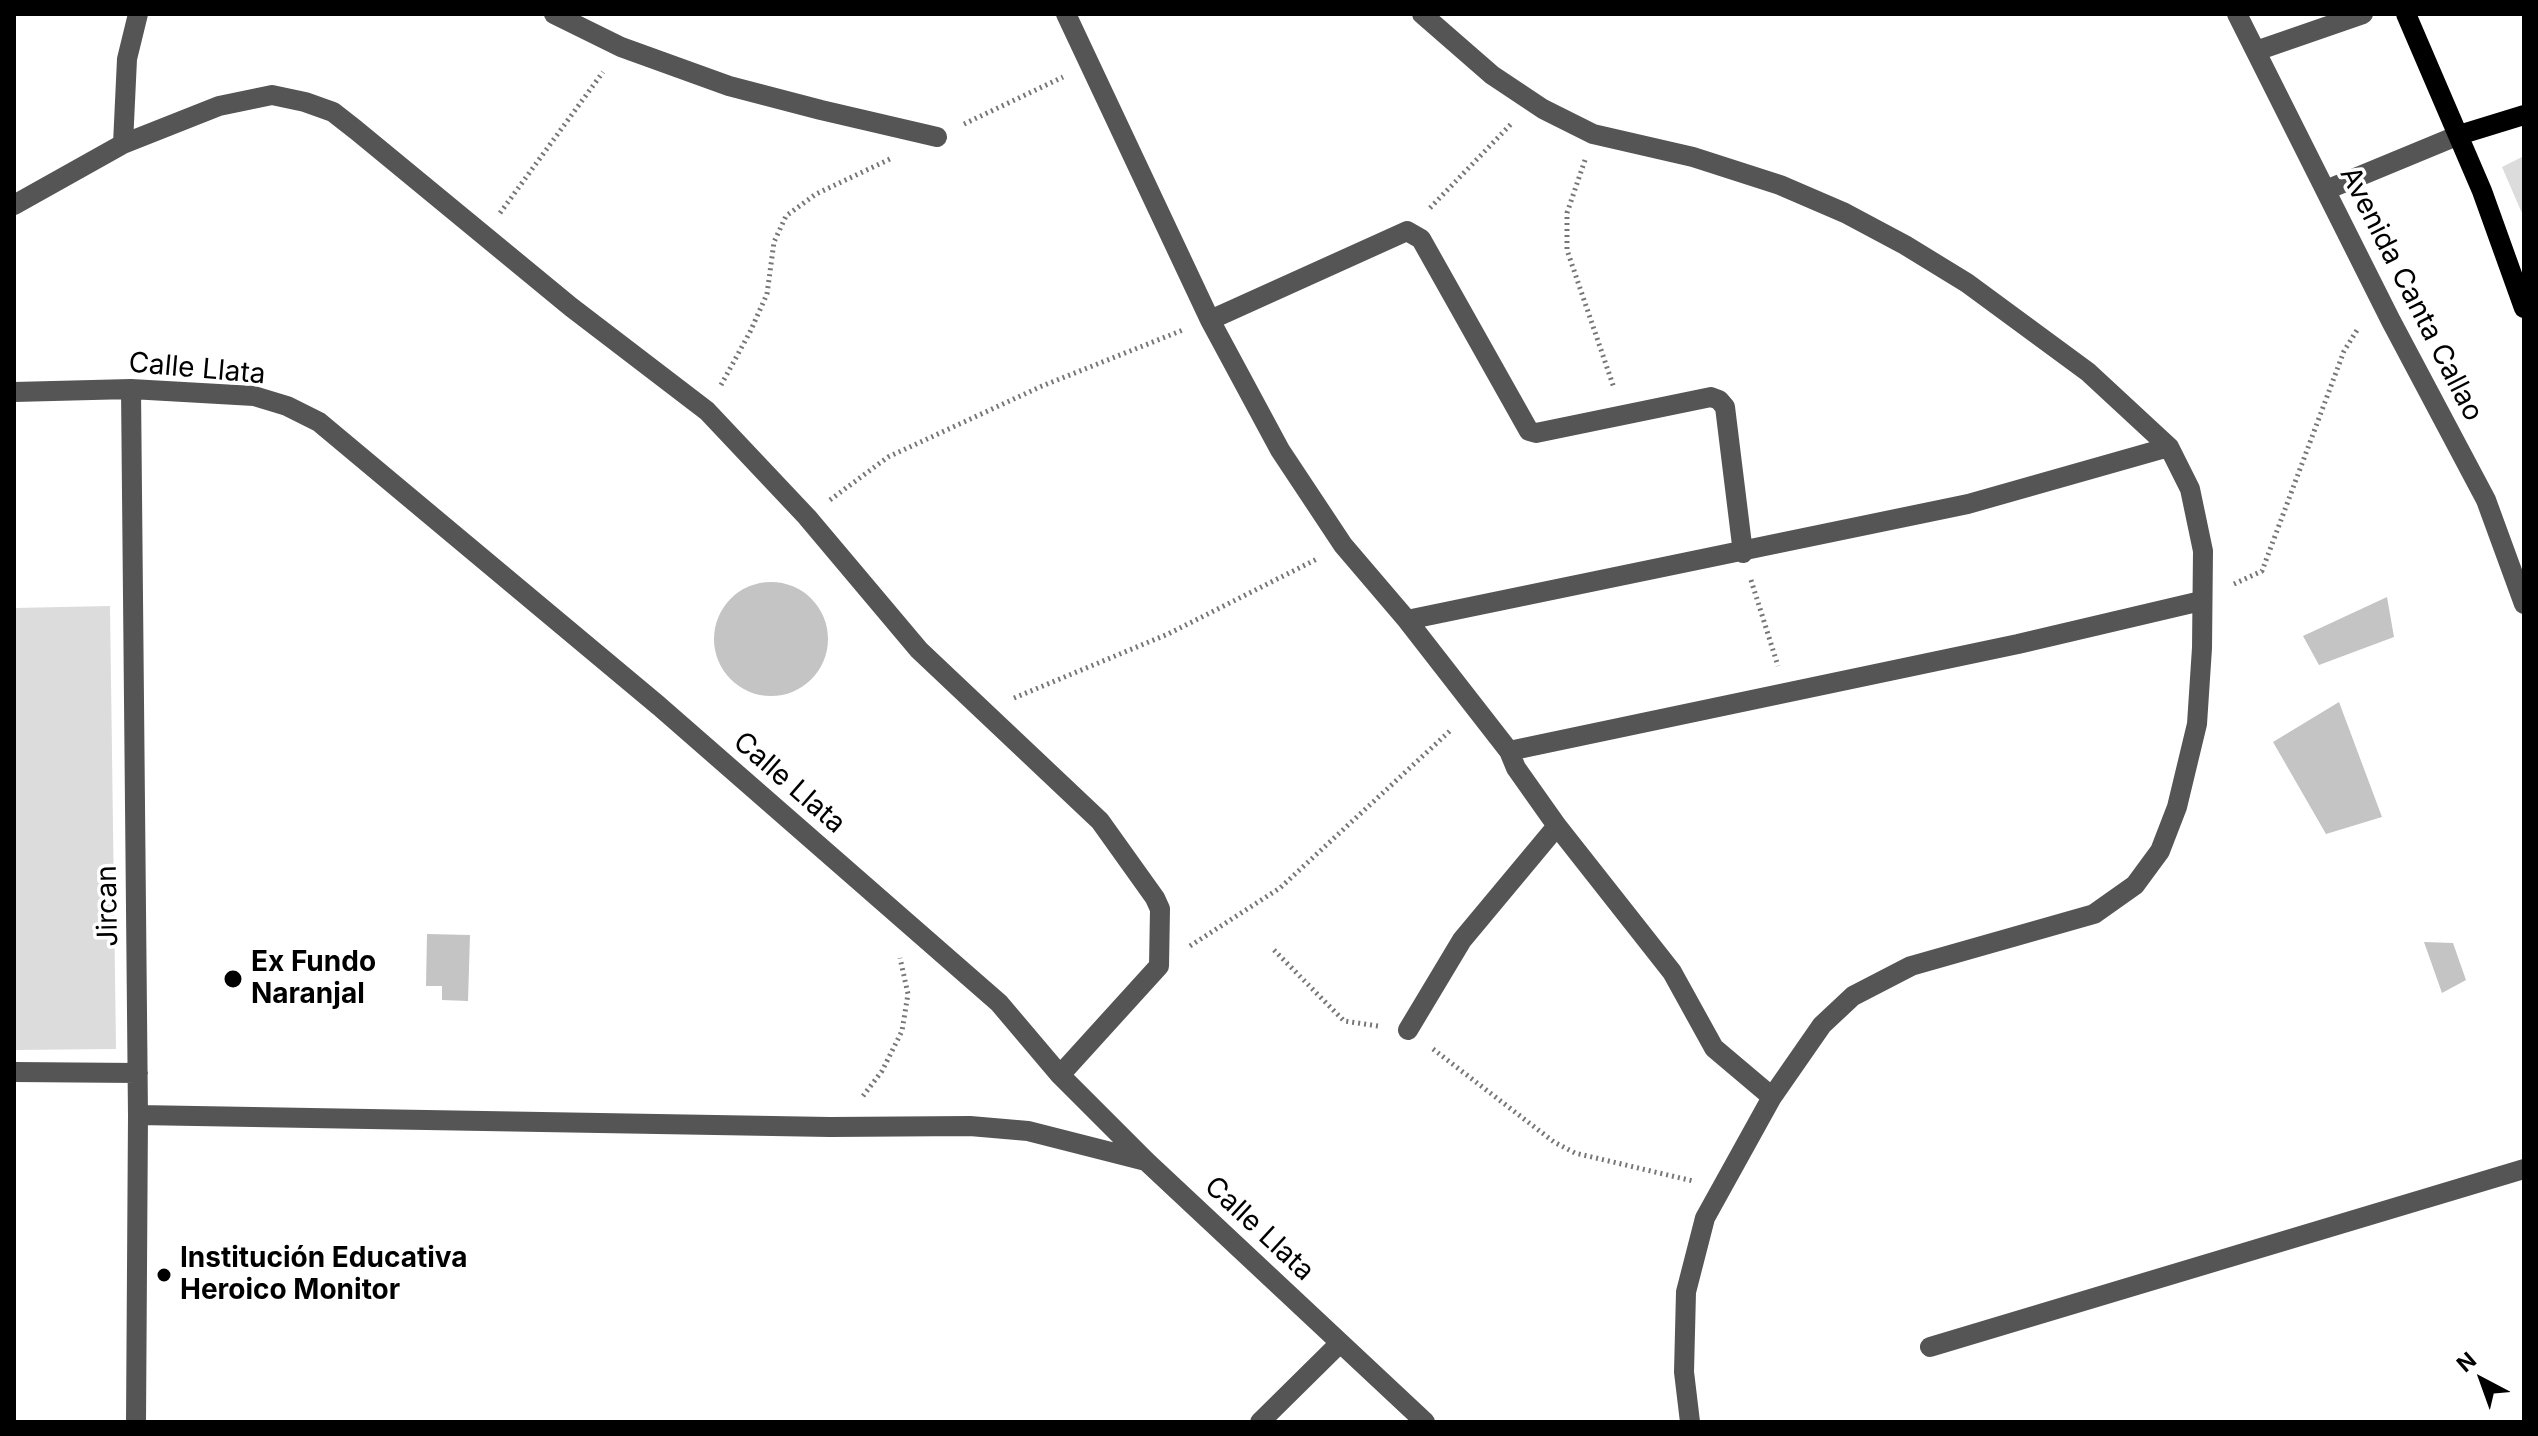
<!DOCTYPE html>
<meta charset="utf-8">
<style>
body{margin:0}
#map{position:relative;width:2538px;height:1436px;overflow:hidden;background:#fff;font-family:Inter,sans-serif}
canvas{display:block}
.frame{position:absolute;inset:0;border:16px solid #000;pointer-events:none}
.north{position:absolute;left:2442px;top:1340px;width:80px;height:80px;-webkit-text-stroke:6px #fff;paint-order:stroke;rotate:319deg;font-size:22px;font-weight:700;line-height:32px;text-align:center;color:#000}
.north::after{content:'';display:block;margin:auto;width:28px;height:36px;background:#000;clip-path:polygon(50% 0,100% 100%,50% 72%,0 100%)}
</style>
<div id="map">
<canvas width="2538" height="1436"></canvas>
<div class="frame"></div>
<div class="north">N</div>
</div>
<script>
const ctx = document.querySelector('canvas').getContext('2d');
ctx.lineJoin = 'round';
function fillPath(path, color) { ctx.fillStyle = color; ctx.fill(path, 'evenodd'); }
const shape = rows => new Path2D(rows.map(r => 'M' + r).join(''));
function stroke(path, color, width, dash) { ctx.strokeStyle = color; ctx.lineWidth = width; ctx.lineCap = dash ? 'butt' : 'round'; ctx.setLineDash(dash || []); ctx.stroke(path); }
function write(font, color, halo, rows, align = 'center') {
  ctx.font = font + ' Inter,sans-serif'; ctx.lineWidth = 7; ctx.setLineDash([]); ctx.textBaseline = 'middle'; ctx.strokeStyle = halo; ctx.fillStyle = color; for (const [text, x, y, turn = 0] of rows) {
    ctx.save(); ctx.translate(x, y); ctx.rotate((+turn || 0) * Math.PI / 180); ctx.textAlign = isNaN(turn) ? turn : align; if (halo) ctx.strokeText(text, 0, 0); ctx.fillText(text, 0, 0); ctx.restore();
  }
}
fillPath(shape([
 [2524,156,2524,218,2502,167],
 [110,606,116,1049,14,1050,14,608]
]), '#dcdcdc');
fillPath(shape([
 '714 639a57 57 0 1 1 114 0a57 57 0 1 1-114 0Z',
 [2387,597,2394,637,2319,665,2303,636],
 [2339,702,2382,817,2326,834,2273,742],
 [427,934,470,935,468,1001,442,1000,442,986,426,986],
 [2424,942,2453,943,2466,980,2442,993]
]), '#c4c4c4');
stroke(shape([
 [964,124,1063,77],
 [1585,160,1567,213,1567,250,1614,388],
 [1430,208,1512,123],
 [500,213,603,72],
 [721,385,750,332,767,294,774,242,786,216,816,194,890,159],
 [830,500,888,457,1042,386,1183,330],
 [1751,580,1778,666],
 [2234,584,2262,571,2344,351,2359,327],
 [1014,698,1168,634,1317,559],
 [1190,946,1280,888,1452,729],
 [1274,950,1344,1021,1378,1026],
 [1433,1049,1554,1142,1575,1153,1693,1181],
 [863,1096,882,1071,902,1031,908,994,900,958]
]), '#777', 5, [2, 4]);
stroke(shape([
 [554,14,621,47,729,86,821,110,937,137],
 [1066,14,1210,320,1280,450,1343,545,1407,620,1509,751,1516,768,1557,826,1672,972,1714,1048,1772,1097],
 [1422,14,1492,75,1543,109,1593,134,1693,157,1780,185,1845,213,1905,245,1967,283,2088,372,2169,447,2190,489,2203,551,2202,648,2197,724,2177,807,2160,851,2135,885,2094,914,1911,966,1853,996,1822,1025,1772,1097,1705,1218,1686,1292,1684,1372,1690,1422],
 [2237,14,2391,321,2486,500,2524,604],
 [2256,51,2363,14],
 [123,144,127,59,138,14],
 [2326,190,2459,135],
 [14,205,123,144,219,106,272,95,305,102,333,112,356,130,571,307,707,411,807,517,919,650,1100,821,1155,898,1160,909,1159,966,1060,1075],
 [1210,320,1407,231,1421,239,1529,431,1536,433,1711,397,1719,400,1725,407,1743,553],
 [131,389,138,1115,136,1422],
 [14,392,131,389,254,396,287,406,319,422,659,706,999,1003,1060,1075,1146,1161,1425,1422],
 [1407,620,1968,504,2169,447],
 [1509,751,2018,644,2201,601],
 [1408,1030,1462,940,1557,826],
 [14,1072,138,1073],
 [138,1115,830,1127,970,1126,1028,1131,1146,1161],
 [1930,1347,2524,1169],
 [1260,1422,1340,1343]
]), '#555', 20);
stroke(shape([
 [2406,14,2482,191,2524,308],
 [2459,135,2524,115]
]), '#000', 20);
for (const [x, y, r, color] of [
 [233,979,10,"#000"],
 [164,1275,8,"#000"]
]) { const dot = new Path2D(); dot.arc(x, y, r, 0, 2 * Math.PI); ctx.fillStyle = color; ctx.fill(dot); stroke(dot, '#fff', 3); }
write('28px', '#000', '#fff', [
 ["Avenida Canta Callao",2411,294,63],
 ["Calle Llata",197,369,5],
 ["Calle Llata",789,783,41],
 ["Jircan",108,906,-91],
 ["Calle Llata",1259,1229,43]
]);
write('bold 28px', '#000', '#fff', [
 ["Ex Fundo",251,963],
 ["Naranjal",251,995],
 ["Institución Educativa",180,1259],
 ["Heroico Monitor",180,1291]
], 'left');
</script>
